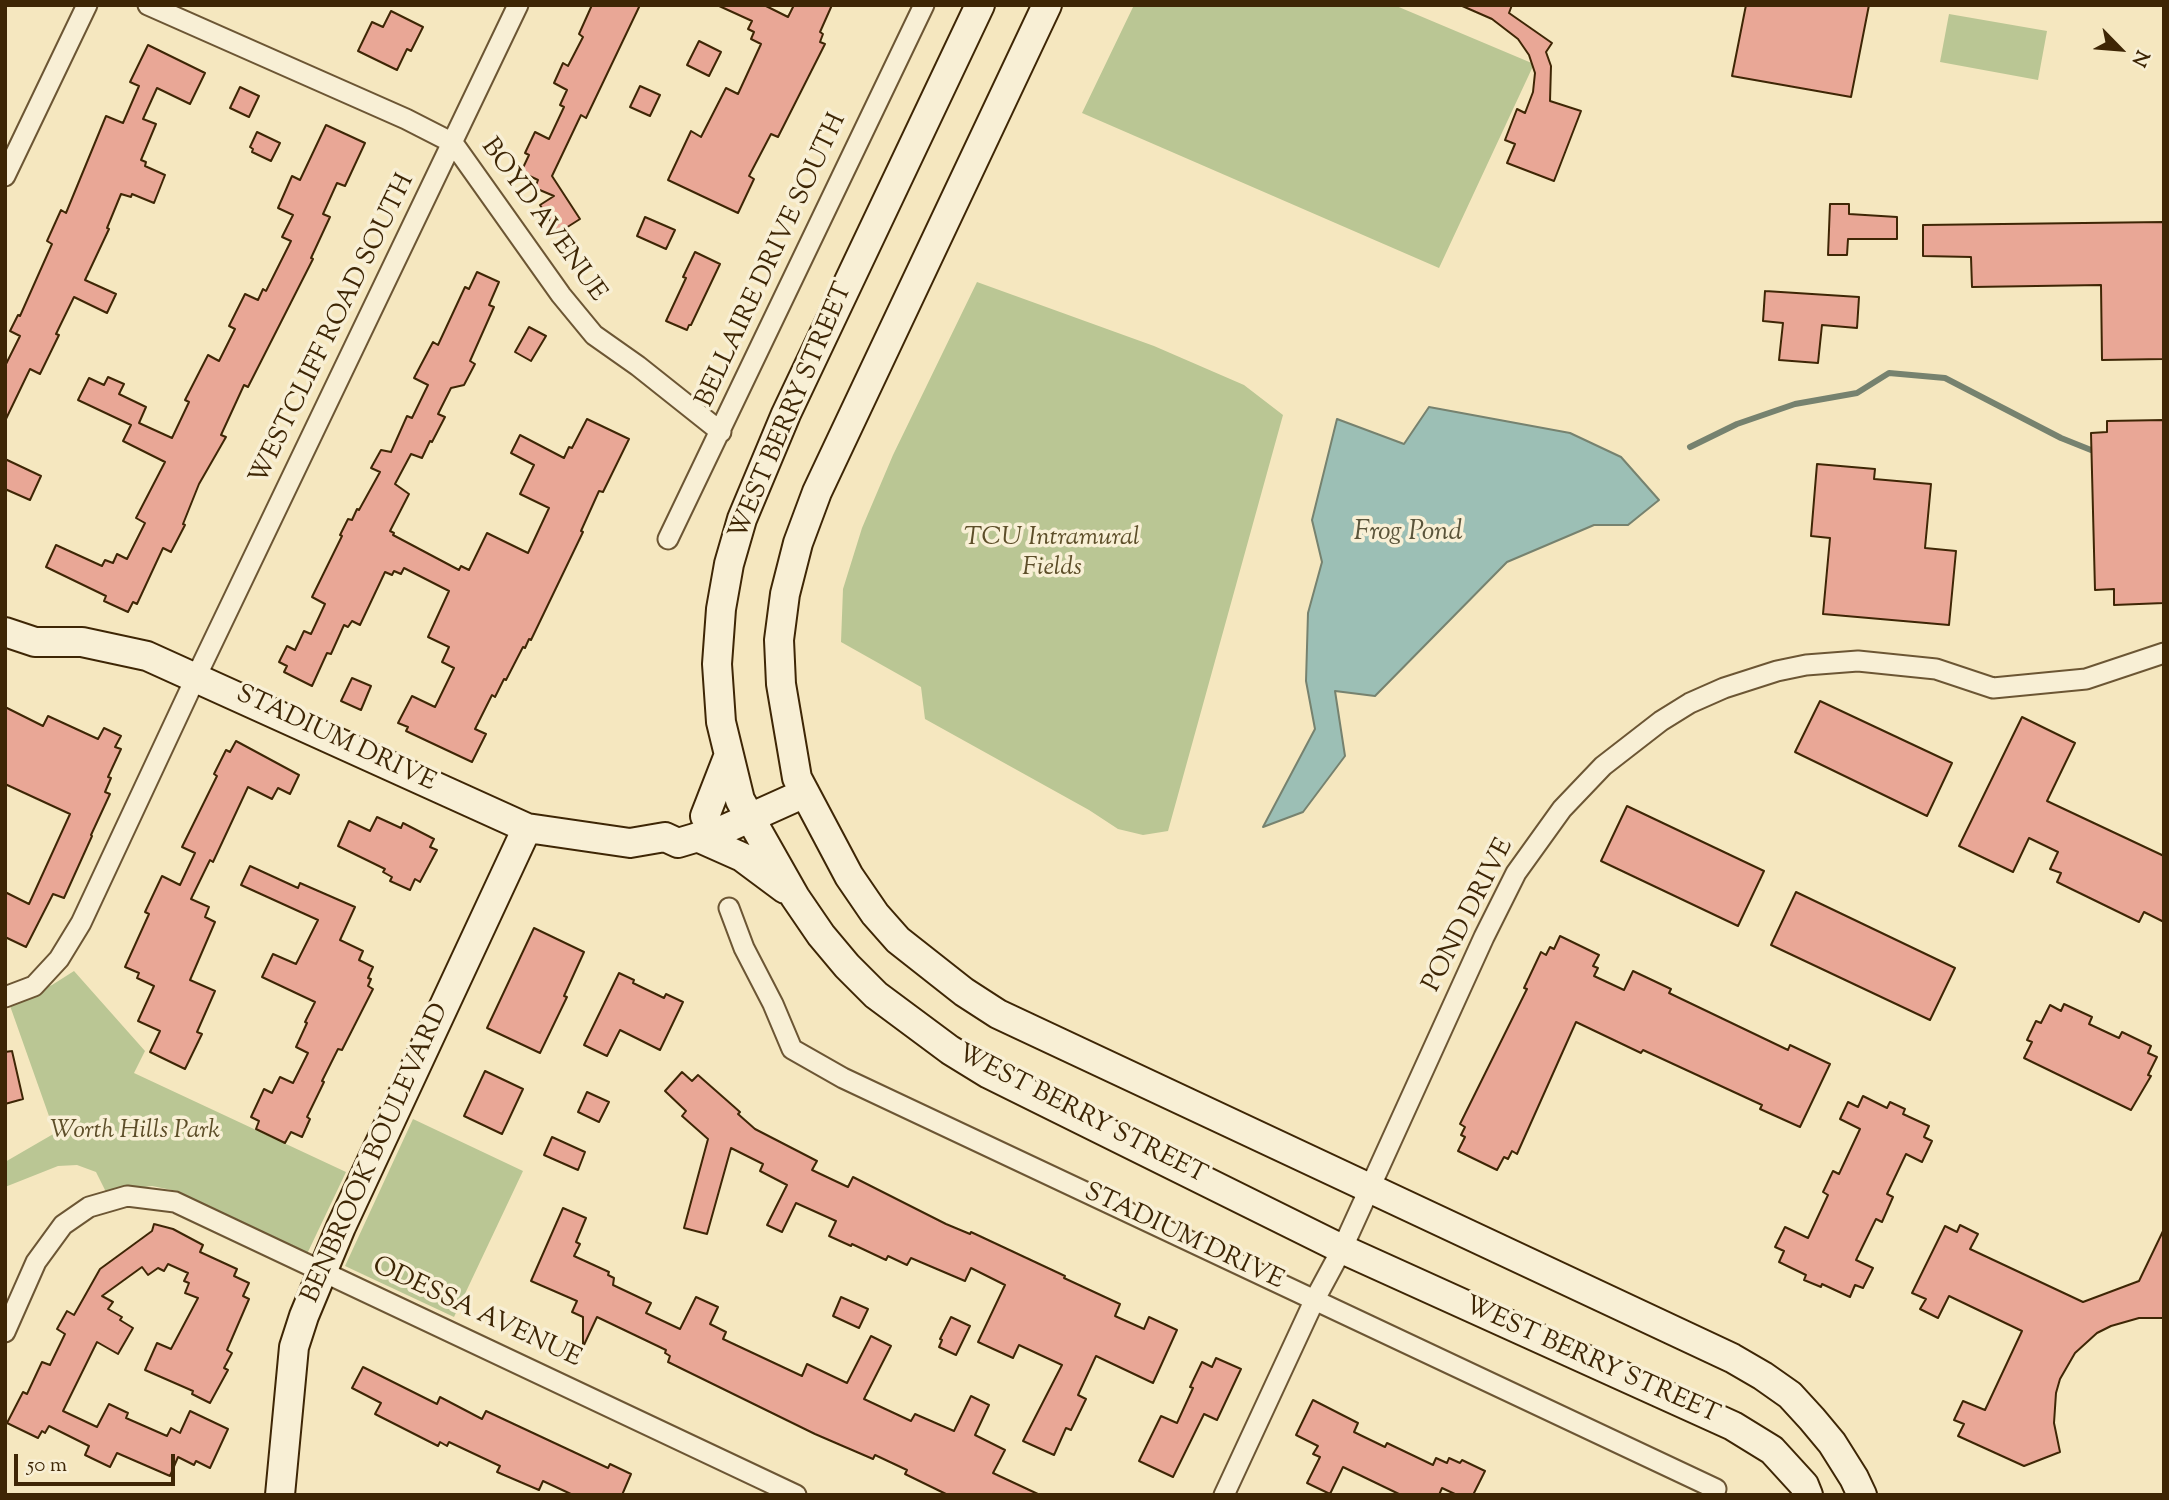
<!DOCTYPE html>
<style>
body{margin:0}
#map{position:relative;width:2169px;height:1500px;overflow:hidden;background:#f5e7bf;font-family:"Sorts Mill Goudy",serif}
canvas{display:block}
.frame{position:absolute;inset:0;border:7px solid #3e2605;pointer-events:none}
.north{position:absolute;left:2085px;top:14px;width:70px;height:70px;-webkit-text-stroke:5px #f8efd5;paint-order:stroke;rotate:115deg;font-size:19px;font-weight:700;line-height:28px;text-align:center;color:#3e2605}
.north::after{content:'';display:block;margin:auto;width:24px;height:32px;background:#3e2605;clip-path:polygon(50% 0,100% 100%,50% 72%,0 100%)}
.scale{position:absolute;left:14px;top:1454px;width:161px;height:32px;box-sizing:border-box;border:4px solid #3e2605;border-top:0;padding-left:9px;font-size:21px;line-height:24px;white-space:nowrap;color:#3e2605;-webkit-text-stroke:5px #f8efd5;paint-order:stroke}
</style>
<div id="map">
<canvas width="2169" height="1500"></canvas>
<div class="frame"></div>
<div class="north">N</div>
<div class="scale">50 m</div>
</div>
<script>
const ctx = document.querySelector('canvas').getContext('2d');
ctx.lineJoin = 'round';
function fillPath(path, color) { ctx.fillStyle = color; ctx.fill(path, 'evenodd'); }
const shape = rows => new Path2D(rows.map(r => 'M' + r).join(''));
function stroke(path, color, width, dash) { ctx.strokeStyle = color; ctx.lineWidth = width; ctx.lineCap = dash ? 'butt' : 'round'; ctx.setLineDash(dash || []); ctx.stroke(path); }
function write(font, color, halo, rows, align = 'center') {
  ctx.font = font + ' "Sorts Mill Goudy",serif'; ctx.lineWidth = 7; ctx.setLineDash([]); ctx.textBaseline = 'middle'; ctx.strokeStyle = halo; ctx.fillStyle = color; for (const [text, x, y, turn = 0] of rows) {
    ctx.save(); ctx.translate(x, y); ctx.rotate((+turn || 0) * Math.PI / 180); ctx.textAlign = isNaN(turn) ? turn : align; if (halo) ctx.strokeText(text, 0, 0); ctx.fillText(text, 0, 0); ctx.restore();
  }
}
fillPath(shape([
 [1134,5,1394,5,1534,64,1439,268,1082,113],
 [1949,14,2047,31,2038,80,1940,62],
 [977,282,1154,346,1244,385,1283,415,1168,831,1143,835,1118,829,1089,810,925,719,921,687,841,642,843,589,862,528,893,455],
 [74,971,145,1051,134,1073,346,1172,307,1254,177,1191,152,1186,106,1192,96,1172,77,1165,58,1166,5,1187,5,1162,55,1133,9,1003,52,985],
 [413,1119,523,1171,454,1317,345,1266]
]), '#bac694');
const water = shape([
 [1429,407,1570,433,1621,457,1659,500,1628,525,1594,525,1507,562,1375,696,1335,691,1345,756,1303,812,1263,827,1315,729,1306,681,1308,613,1322,562,1312,520,1337,419,1404,444,1429,407]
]);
fillPath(water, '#9cbfb5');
stroke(water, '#76826f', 2);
stroke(shape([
 [1690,447,1737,424,1795,404,1857,393,1889,373,1945,378,2061,438,2091,450,2100,450]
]), '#76826f', 6);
const building = shape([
 [592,5,640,5,586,118,581,115,552,176,580,219,558,233,540,205,554,196,535,188,538,180,521,172,529,155,525,153,535,132,549,139,564,107,560,105,567,90,554,83,563,63,568,66,583,37,579,34,592,5],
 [717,5,764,5,788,17,794,5,832,5,820,32,823,34,820,42,825,44,778,137,771,134,749,176,754,179,738,213,668,180,691,131,701,137,726,88,738,94,761,44,751,39,754,32,748,29,752,21,717,5],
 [1460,5,1512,5,1509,13,1552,43,1546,52,1551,66,1550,101,1581,111,1554,181,1507,163,1515,144,1505,140,1517,109,1525,113,1533,92,1535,73,1529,55,1518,39,1492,19,1460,5],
 [1746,5,1869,5,1851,97,1732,76,1746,5],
 [391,11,423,27,411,51,407,49,397,70,358,51,372,22,383,27,391,11],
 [699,41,721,52,709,76,687,65,699,41],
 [148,45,205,73,190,104,157,88,143,119,156,124,141,160,146,162,145,166,165,175,154,203,132,194,131,197,121,194,107,228,109,229,85,280,116,294,107,313,74,297,56,334,59,335,40,374,30,369,5,421,5,366,20,336,10,331,18,315,20,316,52,244,47,241,61,210,66,213,106,116,123,123,139,86,130,82,148,45],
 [640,86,660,95,650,116,630,107,640,86],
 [240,87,259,96,249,117,230,108,240,87],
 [326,125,365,143,345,186,337,183,323,214,330,217,311,258,313,259,248,387,244,385,221,435,226,437,199,484,183,524,185,525,171,552,163,548,137,604,133,602,128,612,104,601,106,596,46,567,56,545,102,566,105,560,113,563,117,554,127,559,145,523,136,518,165,462,123,441,131,425,78,400,89,378,104,385,108,377,124,384,119,394,146,407,139,423,172,438,189,402,185,400,208,355,219,361,235,329,229,326,245,294,258,300,263,289,266,291,291,241,282,237,293,215,278,208,292,176,300,180,326,125],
 [257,132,280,143,271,161,252,152,253,149,250,147,257,132],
 [1830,204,1849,204,1849,214,1897,217,1897,239,1848,239,1847,255,1828,255,1830,204],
 [645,217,675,230,666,249,637,236,645,217],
 [2164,222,2164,359,2102,360,2101,285,1972,287,1971,257,1923,256,1923,225,2164,222],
 [695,252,720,264,691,325,689,325,687,330,666,321,686,278,683,277,695,252],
 [477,272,499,282,489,305,494,307,470,361,475,364,464,385,451,388,438,414,445,417,432,442,430,441,422,458,411,454,395,484,409,494,390,531,394,533,393,535,459,570,461,566,469,570,487,533,528,553,549,508,520,494,534,465,511,453,520,435,564,458,569,447,572,448,587,419,629,439,603,492,599,491,581,531,583,532,531,640,529,639,525,648,523,647,506,680,504,679,495,697,492,695,475,729,486,734,472,762,406,731,408,727,398,723,412,696,435,707,454,668,442,662,449,647,428,637,449,591,404,568,401,574,394,571,392,575,385,572,360,625,352,621,348,627,344,625,331,654,327,653,312,686,284,672,287,666,279,662,287,646,295,650,304,631,311,634,325,604,312,597,342,536,340,535,348,519,352,520,357,509,359,510,380,472,371,468,381,450,391,452,407,416,412,418,428,385,414,378,433,342,438,345,465,287,469,289,477,272],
 [1765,291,1859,297,1857,328,1822,325,1818,363,1779,360,1783,323,1763,321,1765,291],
 [529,327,546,336,531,361,515,352,529,327],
 [2164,420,2164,603,2114,605,2114,589,2095,590,2091,433,2107,432,2107,421,2164,420],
 [5,459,41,476,30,500,5,489,5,459],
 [1817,464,1875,469,1874,479,1931,484,1925,548,1956,551,1949,625,1823,614,1830,538,1811,536,1817,464],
 [352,678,371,686,361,710,341,701,352,678],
 [1820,701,1952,763,1927,816,1795,752,1820,701],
 [5,707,43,726,48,716,98,739,104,728,121,736,115,747,121,749,108,777,111,778,105,792,110,794,91,835,92,836,64,898,53,894,26,947,5,937,5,892,29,904,70,814,5,784,5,707],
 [2022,717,2075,743,2047,801,2164,856,2164,922,2144,912,2139,922,2057,882,2061,873,2050,869,2058,852,2029,838,2013,872,1959,846,2022,717],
 [236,741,299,775,290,794,278,788,272,799,248,787,213,862,210,860,191,899,209,907,205,917,215,922,190,980,215,991,197,1032,202,1034,185,1069,150,1052,160,1031,138,1021,154,986,137,978,139,973,125,967,149,914,145,912,162,876,180,885,195,853,182,847,217,776,214,774,226,750,230,752,236,741],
 [1627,806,1764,871,1738,926,1601,861,1627,806],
 [377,817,401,828,403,823,434,839,430,847,437,850,420,882,415,879,410,890,390,881,392,877,383,872,385,869,338,846,349,821,370,831,377,817],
 [250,866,298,888,300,883,355,907,340,940,363,951,359,960,373,967,368,978,371,979,368,986,373,989,342,1050,338,1049,322,1081,324,1082,307,1117,310,1119,302,1137,291,1132,285,1143,256,1129,259,1121,251,1117,264,1089,272,1093,280,1077,293,1083,308,1053,296,1047,307,1023,305,1022,315,1002,262,977,273,954,296,964,318,920,241,885,250,866],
 [1796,892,1955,968,1930,1020,1771,945,1796,892],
 [534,928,584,952,564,996,567,997,540,1053,487,1028,534,928],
 [1560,936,1599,955,1593,966,1598,968,1594,976,1624,990,1633,971,1671,989,1669,993,1788,1050,1790,1045,1830,1064,1800,1127,1760,1109,1762,1105,1643,1050,1641,1053,1576,1022,1517,1154,1512,1151,1508,1159,1504,1157,1497,1170,1458,1151,1465,1137,1461,1135,1465,1127,1460,1124,1527,989,1524,988,1541,952,1546,955,1550,947,1554,949,1560,936],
 [619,973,634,980,633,983,664,998,666,994,683,1002,660,1050,620,1030,607,1056,584,1045,619,973],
 [2064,1004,2092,1017,2089,1024,2119,1038,2122,1032,2151,1046,2148,1053,2157,1057,2148,1075,2151,1076,2131,1110,2024,1058,2032,1042,2027,1040,2036,1021,2041,1023,2050,1005,2061,1011,2064,1004],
 [12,1051,23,1099,5,1104,5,1052,12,1051],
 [485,1071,523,1089,502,1134,464,1116,485,1071],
 [682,1072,692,1081,698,1075,740,1112,738,1114,755,1129,817,1161,812,1170,848,1187,853,1177,946,1224,970,1234,971,1232,1065,1276,1064,1278,1120,1304,1115,1316,1144,1329,1149,1317,1177,1330,1153,1383,1096,1356,1078,1395,1086,1399,1071,1430,1066,1428,1054,1455,1023,1441,1062,1365,1019,1345,1013,1358,978,1342,1005,1285,971,1268,965,1281,911,1258,907,1265,888,1256,886,1260,852,1244,851,1246,829,1236,836,1221,796,1203,782,1232,767,1225,787,1185,760,1171,763,1164,731,1148,707,1234,684,1228,708,1139,682,1116,686,1111,665,1091,682,1072],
 [587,1092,609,1102,599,1122,578,1112,587,1092],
 [1863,1096,1887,1108,1890,1102,1905,1109,1903,1114,1929,1126,1924,1137,1932,1141,1922,1162,1906,1154,1887,1194,1893,1197,1882,1222,1876,1219,1856,1260,1873,1268,1863,1288,1855,1285,1850,1297,1822,1284,1821,1287,1804,1280,1806,1275,1779,1262,1784,1251,1775,1247,1785,1227,1808,1238,1828,1195,1823,1192,1833,1171,1839,1174,1860,1129,1840,1119,1848,1102,1858,1107,1863,1096],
 [552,1137,585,1152,578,1170,544,1155,552,1137],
 [563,1208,586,1218,576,1242,580,1244,574,1256,609,1272,608,1275,614,1278,613,1285,651,1303,646,1313,680,1329,696,1297,718,1307,710,1324,726,1332,723,1339,802,1376,807,1364,847,1383,871,1336,891,1346,864,1399,911,1421,915,1414,954,1431,971,1396,989,1405,975,1435,1005,1450,993,1473,1040,1495,948,1495,905,1474,907,1470,875,1455,873,1459,815,1434,668,1362,670,1356,665,1353,666,1350,597,1317,583,1347,583,1317,572,1312,577,1301,531,1281,563,1208],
 [154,1224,173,1229,203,1245,200,1252,237,1269,234,1276,249,1283,243,1296,249,1299,227,1350,232,1353,224,1368,228,1370,210,1403,192,1394,193,1391,145,1370,157,1343,171,1349,198,1298,185,1293,189,1283,184,1281,188,1273,168,1264,164,1271,158,1268,148,1275,142,1267,102,1296,113,1302,108,1309,122,1317,120,1320,133,1328,118,1354,97,1342,63,1411,97,1427,109,1404,128,1413,126,1418,167,1436,171,1428,180,1433,190,1411,228,1429,210,1468,196,1461,194,1465,178,1457,170,1476,117,1453,110,1467,85,1455,89,1446,49,1426,45,1433,42,1431,38,1438,7,1423,23,1392,27,1394,42,1362,50,1365,65,1334,57,1329,67,1311,74,1315,100,1269,152,1231,154,1224],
 [1960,1225,1978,1234,1970,1249,2083,1302,2139,1281,2164,1229,2164,1318,2139,1318,2111,1326,2097,1333,2075,1353,2060,1379,2056,1393,2054,1423,2060,1452,2024,1466,1958,1436,1964,1424,1954,1420,1963,1401,1985,1410,2022,1331,1949,1296,1938,1318,1920,1309,1926,1299,1912,1293,1945,1226,1957,1232,1960,1225],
 [841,1297,868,1309,859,1328,833,1316,841,1297],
 [951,1317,970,1326,956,1355,939,1347,942,1340,940,1339,951,1317],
 [1216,1358,1241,1369,1217,1420,1204,1414,1173,1477,1139,1461,1161,1416,1177,1423,1193,1388,1190,1387,1202,1362,1212,1367,1216,1358],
 [363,1367,437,1404,440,1397,482,1419,486,1411,608,1468,610,1464,631,1474,622,1495,573,1495,543,1481,539,1490,497,1472,500,1466,449,1442,447,1446,440,1442,438,1446,375,1414,381,1403,352,1388,363,1367],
 [1313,1400,1358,1423,1354,1432,1385,1447,1387,1443,1433,1465,1436,1458,1447,1463,1449,1458,1460,1463,1462,1460,1485,1471,1473,1495,1457,1495,1442,1488,1439,1495,1401,1495,1343,1467,1330,1494,1307,1483,1320,1457,1313,1454,1318,1446,1296,1435,1313,1400]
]);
fillPath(building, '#e9a796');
stroke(building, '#3e2605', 2);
const street = shape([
 [148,5,406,119,453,143,561,295,594,335,638,366,721,432],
 [5,176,87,5],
 [668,539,924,5],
 [729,908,744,948,773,1004,792,1049,843,1078,1716,1489],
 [5,997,34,986,59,959,81,923,196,677,518,5],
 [5,1332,36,1262,63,1225,89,1207,127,1196,175,1202,796,1495],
 [1224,1495,1315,1299,1342,1249,1484,937,1516,873,1562,809,1603,766,1661,721,1690,703,1724,688,1777,671,1806,665,1858,661,1936,669,1993,688,2086,679,2164,653]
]);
const secondary = shape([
 [980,5,786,414,742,519,729,564,721,609,717,664,721,722,740,800,795,897,821,935,847,966,876,995,950,1050,989,1074,1342,1249,1733,1426,1772,1450,1804,1485,1808,1495],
 [1047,5,817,492,798,543,785,594,779,640,781,684,797,778,849,876,875,914,898,940,964,992,998,1014,1732,1358,1763,1376,1790,1395,1812,1419,1832,1443,1854,1478,1862,1495],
 [5,632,35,642,82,642,147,656,527,828,630,843,665,837,678,843,725,829,805,793],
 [705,816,728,757],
 [697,837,742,857,785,889],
 [280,1495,294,1347,304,1316,341,1227,527,828]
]);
stroke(street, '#6c5634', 23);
stroke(secondary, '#3e2605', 32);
stroke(street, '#f8efd5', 19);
stroke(secondary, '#f8efd5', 28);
write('26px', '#3e2605', '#f8efd5', [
 ["BOYD AVENUE",542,221,54],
 ["BELLAIRE DRIVE SOUTH",773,261,-65],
 ["WESTCLIFF ROAD SOUTH",334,330,-64],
 ["WEST BERRY STREET",793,412,-67],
 ["STADIUM DRIVE",335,740,25],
 ["POND DRIVE",1470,916,-63],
 ["WEST BERRY STREET",1081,1116,27],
 ["BENBROOK BOULEVARD",377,1154,-66],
 ["STADIUM DRIVE",1183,1238,25],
 ["ODESSA AVENUE",476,1314,25],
 ["WEST BERRY STREET",1591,1362,24]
]);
write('italic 26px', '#5d4e29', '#f8efd5', [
 ["TCU Intramural",1052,540],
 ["Fields",1052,570],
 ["Worth Hills Park",135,1133]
]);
write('italic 28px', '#5a543a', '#f8efd5', [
 ["Frog Pond",1408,534]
]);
</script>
